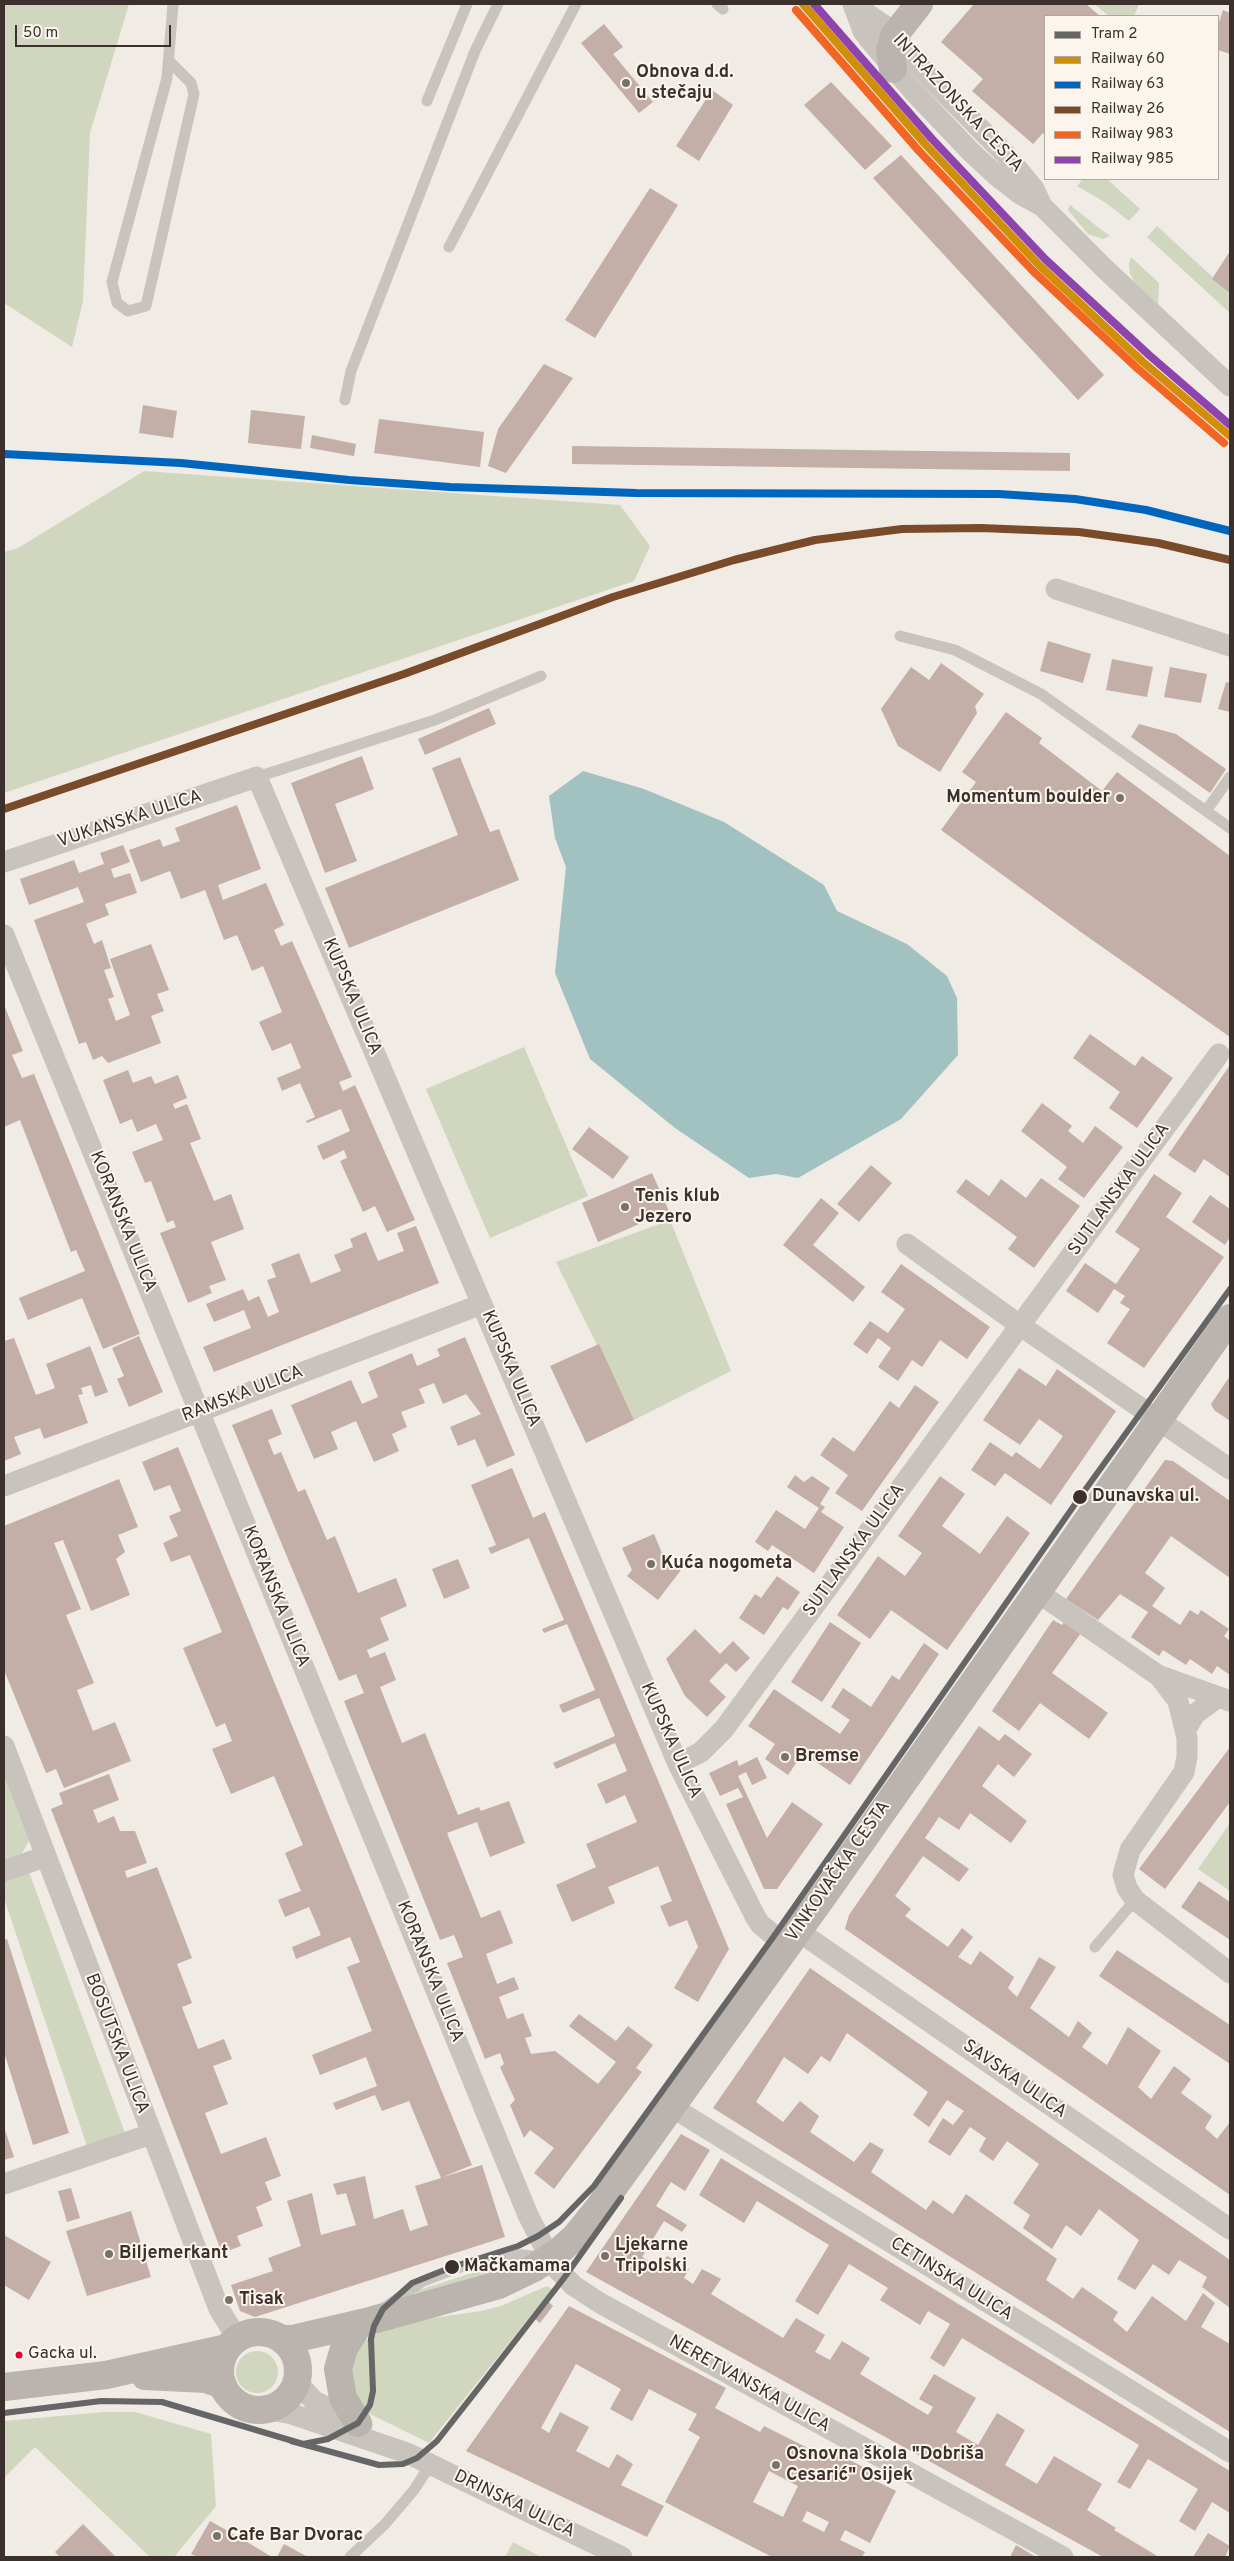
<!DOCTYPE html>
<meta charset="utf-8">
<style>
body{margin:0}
#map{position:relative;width:1234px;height:2561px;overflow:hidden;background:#f0ebe5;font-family:Overpass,sans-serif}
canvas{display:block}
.frame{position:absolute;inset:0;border:5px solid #3b302b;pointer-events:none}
.legend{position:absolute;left:1044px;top:15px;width:175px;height:165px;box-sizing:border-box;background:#fbf5ee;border:1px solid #aea6a0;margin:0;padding:6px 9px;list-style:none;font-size:15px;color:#3b302b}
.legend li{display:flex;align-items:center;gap:10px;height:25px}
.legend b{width:25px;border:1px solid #aea6a0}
.scale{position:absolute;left:15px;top:25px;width:156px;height:22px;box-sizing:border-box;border:2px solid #3b302b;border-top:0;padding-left:6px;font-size:15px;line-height:18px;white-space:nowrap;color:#3b302b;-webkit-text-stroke:4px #fbf5ee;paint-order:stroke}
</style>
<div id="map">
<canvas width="1234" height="2561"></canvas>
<div class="frame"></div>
<ul class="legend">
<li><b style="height:6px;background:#666"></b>Tram 2</li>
<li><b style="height:6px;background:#d18e09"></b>Railway 60</li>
<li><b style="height:6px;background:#0065bd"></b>Railway 63</li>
<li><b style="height:6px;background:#7a4b2a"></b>Railway 26</li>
<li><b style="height:6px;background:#f26522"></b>Railway 983</li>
<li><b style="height:6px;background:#8e44ad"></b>Railway 985</li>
</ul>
<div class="scale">50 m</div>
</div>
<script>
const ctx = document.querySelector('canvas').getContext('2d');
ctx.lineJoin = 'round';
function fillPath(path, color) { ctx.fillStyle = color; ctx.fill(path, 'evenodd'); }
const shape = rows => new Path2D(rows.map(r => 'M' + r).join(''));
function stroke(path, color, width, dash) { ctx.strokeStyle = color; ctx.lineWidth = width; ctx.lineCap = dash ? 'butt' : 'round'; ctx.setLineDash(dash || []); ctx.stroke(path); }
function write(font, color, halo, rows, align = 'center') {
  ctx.font = font + ' Overpass,sans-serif'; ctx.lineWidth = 4; ctx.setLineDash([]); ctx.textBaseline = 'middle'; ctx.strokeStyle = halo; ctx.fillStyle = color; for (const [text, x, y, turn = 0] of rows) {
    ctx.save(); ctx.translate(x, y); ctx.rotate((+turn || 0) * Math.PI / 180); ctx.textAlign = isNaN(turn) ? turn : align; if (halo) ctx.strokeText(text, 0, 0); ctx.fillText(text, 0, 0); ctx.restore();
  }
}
fillPath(shape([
 [4,4,129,4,90,133,83,301,72,347,4,303],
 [1094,4,1139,4,1134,16,1109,16],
 [1083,179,1107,179,1140,209,1129,221,1106,203,1077,186],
 [1070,205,1103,231,1110,236,1103,239,1088,234,1068,210],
 [1157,226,1230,293,1230,313,1147,237],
 [1131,257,1159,283,1158,304,1136,284,1130,274,1129,264],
 [144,471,620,505,650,546,634,581,4,793,4,552,18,548],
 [524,1047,588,1196,490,1238,426,1089],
 [670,1220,731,1371,634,1420,556,1262],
 [4,1773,29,1841,22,1853,125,2133,87,2146,4,1898],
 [1230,1823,1230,1891,1198,1869],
 [515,2259,518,2261,518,2266,418,2296,416,2291],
 [547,2286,552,2289,429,2443,372,2415,356,2404,352,2367,356,2351,364,2341,387,2329,419,2320,481,2311,501,2306],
 '236 2372a21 21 0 1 1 42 0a21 21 0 1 1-42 0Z',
 [104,2412,135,2412,211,2434,216,2506,174,2557,150,2557,35,2447,4,2478,4,2421],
 [513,2542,541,2557,505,2557]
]), '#d1d6bf');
fillPath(shape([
 [583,771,644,789,724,822,824,885,837,911,907,944,947,976,957,998,958,1055,901,1119,798,1178,776,1174,749,1178,675,1128,590,1059,555,973,566,867,555,838,549,796]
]), '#a1c2c1');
fillPath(shape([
 [974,4,1086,4,1100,16,1045,16,1045,135,1043,133,1033,144,972,91,983,79,941,42],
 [1223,10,1230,13,1230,54,1218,50,1218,25],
 [604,24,623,47,613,54,653,102,639,113,581,43],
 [831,82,892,146,865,170,804,105],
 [712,90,733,105,699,161,676,146],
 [901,155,1104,375,1078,400,873,178],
 [650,188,678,205,595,338,565,320],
 [1230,251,1230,293,1212,279],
 [544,364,573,378,506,473,488,466,498,429],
 [143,405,177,411,173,438,139,433],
 [251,410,305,416,301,449,248,443],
 [379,419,484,432,480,467,374,453],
 [312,435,356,444,354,456,310,448],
 [572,446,1070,453,1070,471,572,464],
 [1048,641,1091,654,1083,683,1040,671],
 [1112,659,1153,667,1147,697,1106,690],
 [941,663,984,694,975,706,977,713,940,772,898,746,881,709,911,667,929,680],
 [1170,667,1207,674,1201,703,1164,697],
 [1226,682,1230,683,1230,712,1218,709],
 [489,708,496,724,425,755,418,739],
 [1006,712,1042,738,1039,743,1102,791,1117,772,1230,856,1230,1037,1078,930,941,830,976,782,962,772],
 [1139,724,1176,734,1226,769,1210,793,1131,737],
 [362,756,374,789,335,804,357,861,325,873,291,783],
 [460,757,490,832,499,829,519,880,349,948,325,888,458,835,432,768],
 [237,805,261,869,218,885,223,900,266,883,284,925,274,930,281,946,292,941,352,1077,339,1082,343,1091,355,1085,415,1220,387,1232,375,1206,363,1212,340,1161,347,1158,344,1150,323,1160,317,1146,350,1131,341,1109,307,1123,306,1121,315,1117,300,1083,282,1091,277,1078,301,1068,291,1043,272,1051,259,1022,282,1012,263,966,252,971,237,935,224,940,205,890,181,899,170,871,141,882,129,850,160,839,163,847,180,841,175,828],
 [123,845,130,862,111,869,114,878,130,873,137,893,105,904,109,915,86,924,94,944,102,940,111,968,104,970,114,997,108,999,116,1021,130,1015,110,959,151,944,169,990,157,994,164,1011,151,1016,161,1043,108,1063,102,1056,93,1060,86,1042,79,1044,34,920,84,902,78,887,29,905,20,879,74,860,79,873,104,864,100,853],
 [4,1005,23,1051,12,1055,22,1078,34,1074,140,1334,103,1349,82,1298,28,1320,19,1298,85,1271,76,1250,71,1252,20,1120,4,1127],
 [1090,1034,1135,1066,1142,1056,1173,1078,1137,1128,1109,1108,1120,1092,1073,1058],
 [1230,1065,1230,1177,1204,1159,1195,1173,1168,1155],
 [128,1070,133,1083,151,1076,155,1084,178,1075,187,1098,173,1104,175,1109,187,1104,201,1139,190,1143,214,1201,231,1194,244,1229,211,1242,226,1280,209,1286,212,1293,188,1303,160,1233,176,1227,173,1220,167,1223,151,1181,145,1183,132,1152,163,1140,156,1124,137,1132,132,1119,120,1124,103,1080],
 [1042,1103,1072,1126,1068,1131,1083,1143,1095,1126,1123,1147,1084,1198,1058,1179,1067,1167,1021,1131],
 [589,1127,629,1157,613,1179,572,1149],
 [871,1165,892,1183,859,1222,837,1204],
 [652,1173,669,1211,598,1242,582,1203],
 [1154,1174,1182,1193,1166,1217,1224,1257,1144,1368,1107,1343,1130,1309,1120,1303,1125,1296,1114,1289,1098,1313,1066,1291,1085,1263,1116,1284,1140,1249,1115,1232],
 [1041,1178,1080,1206,1034,1268,1008,1249,1017,1237,956,1192,966,1179,989,1196,1001,1179,1026,1198],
 [1210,1195,1230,1209,1230,1237,1225,1245,1192,1222],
 [821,1198,839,1213,813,1245,865,1287,853,1302,783,1245],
 [416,1226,439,1283,214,1372,203,1347,251,1328,244,1310,214,1322,206,1304,243,1289,248,1301,259,1296,268,1317,279,1312,267,1280,276,1277,271,1264,299,1253,311,1283,341,1271,334,1255,353,1247,350,1239,366,1232,378,1261,404,1251,397,1233],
 [901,1264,990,1327,967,1359,940,1340,922,1367,912,1360,898,1381,878,1367,891,1348,878,1338,867,1354,853,1344,870,1321,888,1333,905,1309,881,1292],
 [139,1336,163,1392,129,1407,117,1379,124,1376,112,1348],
 [465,1337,515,1455,487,1467,475,1439,458,1446,450,1427,481,1414,466,1394,443,1404,434,1383,419,1389,425,1403,401,1412,407,1427,392,1434,399,1451,374,1462,356,1421,331,1432,338,1449,314,1459,291,1405,351,1380,362,1404,378,1397,368,1372,412,1353,417,1366,440,1356,437,1349],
 [14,1338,36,1395,55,1388,46,1364,90,1346,108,1392,95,1397,91,1385,81,1388,83,1394,78,1395,88,1423,44,1439,40,1428,14,1437,21,1454,4,1461,4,1341],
 [599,1344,634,1420,586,1443,550,1366],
 [1019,1368,1046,1386,1057,1369,1116,1411,1051,1505,1005,1473,995,1486,971,1470,990,1442,1012,1457,1016,1452,1040,1469,1063,1436,1039,1419,1020,1445,983,1420],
 [1230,1376,1230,1421,1214,1410,1211,1404],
 [915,1385,939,1402,862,1511,835,1493,848,1475,820,1455,833,1437,854,1452,890,1401,899,1408],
 [272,1409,282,1434,268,1440,274,1455,281,1452,298,1492,305,1489,327,1540,335,1536,358,1593,396,1578,407,1606,380,1618,389,1640,367,1650,370,1658,385,1652,396,1680,380,1687,402,1743,425,1733,458,1815,479,1807,481,1811,509,1801,525,1843,490,1857,477,1822,447,1833,481,1918,500,1910,513,1943,486,1954,497,1984,514,1977,519,1989,499,1997,507,2019,523,2013,532,2036,525,2038,531,2054,555,2051,598,2084,616,2062,569,2026,579,2014,616,2041,628,2026,653,2045,636,2068,642,2072,554,2189,534,2173,554,2148,530,2130,524,2138,510,2105,515,2100,500,2067,504,2064,500,2053,485,2059,447,1963,463,1957,454,1935,440,1940,344,1701,364,1693,356,1674,339,1681,232,1425],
 [178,1447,472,2165,443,2177,482,2165,505,2237,255,2317,240,2311,231,2285,273,2271,268,2258,301,2246,287,2201,312,2193,321,2235,356,2225,346,2193,337,2195,333,2184,365,2176,374,2219,403,2209,410,2231,428,2225,415,2186,441,2178,409,2101,382,2111,375,2095,336,2110,333,2103,377,2086,366,2057,320,2075,312,2055,372,2031,347,1967,360,1962,350,1937,296,1959,292,1947,321,1935,309,1907,285,1917,278,1900,301,1891,285,1853,303,1845,274,1776,231,1794,212,1749,232,1741,225,1723,216,1727,183,1648,222,1632,190,1555,171,1562,163,1543,178,1536,169,1516,181,1511,170,1485,154,1491,142,1462],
 [1165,1460,1173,1461,1230,1501,1230,1578,1171,1536,1145,1573,1165,1588,1152,1606,1180,1625,1190,1610,1198,1615,1201,1610,1229,1629,1224,1636,1230,1641,1230,1675,1217,1666,1212,1674,1190,1659,1186,1665,1163,1650,1159,1656,1131,1637,1148,1612,1120,1594,1098,1620,1066,1599],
 [512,1468,533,1518,545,1512,729,1949,698,2002,674,1988,698,1947,687,1920,669,1927,660,1906,672,1901,658,1866,608,1887,615,1903,572,1922,556,1885,596,1867,586,1844,637,1822,625,1795,606,1804,597,1784,627,1771,615,1743,556,1769,553,1763,615,1736,599,1698,563,1713,559,1705,595,1690,567,1624,544,1633,542,1629,564,1620,529,1538,491,1554,488,1548,496,1545,471,1485],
 [795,1475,804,1482,812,1476,830,1488,820,1504,825,1507,821,1512,844,1527,814,1573,772,1545,768,1551,755,1542,776,1510,805,1529,819,1508,787,1487],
 [940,1476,965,1494,942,1526,980,1554,1007,1516,1030,1533,947,1650,891,1610,870,1639,837,1615,878,1556,905,1576,922,1553,898,1536],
 [119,1479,138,1527,118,1535,125,1552,116,1559,130,1595,91,1611,63,1540,54,1543,81,1609,66,1615,94,1683,77,1690,93,1731,115,1722,131,1761,64,1788,56,1769,46,1773,4,1670,4,1526],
 [654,1534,664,1558,681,1570,658,1600,627,1576,632,1570,622,1548],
 [458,1559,470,1588,444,1599,432,1569],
 [777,1576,800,1592,788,1610,783,1607,764,1635,739,1618,755,1594,761,1598],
 [1053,1620,1062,1625,1065,1621,1081,1633,1052,1673,1108,1713,1089,1739,1040,1703,1019,1731,992,1711],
 [830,1622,861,1643,822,1702,791,1682],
 [695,1629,720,1654,733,1641,750,1658,736,1672,726,1663,709,1681,726,1697,707,1717,685,1696,666,1659],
 [924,1643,939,1654,850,1785,803,1753,788,1775,765,1759,775,1744,748,1726,774,1689,840,1734,850,1720,831,1707,843,1688,871,1707,892,1675,899,1680],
 [979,1726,999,1741,1005,1734,1032,1754,1014,1777,998,1764,982,1786,1027,1821,1011,1843,970,1813,959,1830,939,1817,925,1838,969,1869,959,1882,923,1856,895,1896,911,1909,905,1916,948,1947,962,1928,973,1937,958,1957,971,1965,980,1951,1014,1977,1008,1988,1017,1997,1039,1957,1056,1967,1030,2008,1069,2037,1078,2021,1092,2033,1082,2047,1107,2065,1128,2027,1161,2051,1138,2087,1151,2099,1174,2066,1191,2079,1181,2093,1212,2116,1205,2128,1217,2139,1230,2122,1230,2195,845,1929,849,1915],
 [1230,1747,1230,1802,1165,1889,1139,1869],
 [757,1757,767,1778,752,1785,746,1772,738,1776,767,1838,792,1802,823,1824,777,1889,764,1889,726,1804,743,1797,738,1788,720,1796,709,1773,737,1760,739,1766],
 [109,1774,119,1800,93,1810,98,1823,114,1816,120,1831,135,1831,147,1863,125,1871,127,1878,157,1867,192,1958,177,1964,192,2003,182,2007,198,2049,224,2039,232,2059,213,2066,228,2104,205,2113,221,2154,266,2137,281,2176,265,2182,272,2200,256,2207,263,2226,237,2236,241,2246,222,2253,51,1809,63,1804,59,1793],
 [1199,1881,1230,1902,1230,1940,1181,1907],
 [7,1939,69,2133,33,2145,4,2052,4,1940],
 [1117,1950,1230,2025,1230,2064,1099,1976],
 [810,1968,1230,2260,1230,2308,1202,2287,1207,2277,1179,2260,1169,2275,1153,2264,1135,2290,1117,2279,1139,2240,1099,2209,1081,2236,1066,2225,1052,2249,1023,2228,1030,2215,1013,2203,1039,2164,1007,2141,993,2161,979,2151,986,2138,970,2127,950,2156,928,2142,943,2118,953,2125,964,2111,947,2100,929,2127,913,2115,928,2092,847,2033,830,2062,821,2056,808,2074,784,2057,756,2102,783,2122,800,2101,819,2116,810,2132,854,2162,870,2142,884,2150,871,2172,926,2210,933,2200,953,2214,966,2194,1057,2259,1046,2280,1073,2299,1082,2287,1118,2312,1113,2320,1127,2332,1152,2296,1186,2321,1203,2293,1215,2303,1201,2327,1230,2344,1230,2432,713,2108],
 [4,2127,14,2157,4,2160],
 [681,2134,710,2150,685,2191,671,2182,656,2206,687,2225,682,2232,664,2221,642,2257,660,2268,667,2256,689,2269,684,2278,693,2284,702,2269,721,2279,711,2294,783,2338,796,2318,825,2335,815,2352,830,2360,842,2341,870,2358,860,2374,928,2415,933,2407,919,2399,934,2374,976,2398,956,2432,978,2445,997,2413,1025,2430,1005,2465,1037,2484,1054,2456,1102,2484,1087,2510,1116,2528,1114,2530,1159,2557,1103,2557,586,2272],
 [721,2158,1230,2471,1230,2513,1212,2502,1195,2531,1179,2521,1198,2489,1148,2459,1130,2489,1117,2482,1139,2445,962,2338,944,2367,930,2358,950,2324,928,2311,920,2325,880,2300,888,2288,849,2264,818,2315,795,2301,829,2245,757,2201,744,2223,699,2195],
 [71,2188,80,2218,67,2222,58,2191],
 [131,2211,151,2277,87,2296,66,2231],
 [4,2235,51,2262,29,2300,4,2285],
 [549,2302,553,2306,540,2323,535,2319],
 [569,2306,726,2388,715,2408,760,2432,764,2426,834,2461,838,2454,875,2473,872,2479,896,2491,870,2543,845,2530,840,2540,865,2552,862,2557,772,2557,665,2502,700,2437,688,2430,697,2414,649,2389,632,2421,610,2409,621,2389,576,2364,541,2428,549,2433,560,2412,589,2427,576,2451,609,2468,617,2454,633,2464,621,2485,664,2506,647,2537,466,2451],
 [769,2471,798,2486,783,2517,753,2502],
 [807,2511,829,2522,824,2532,802,2521],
 [210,2521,237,2536,272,2557,197,2557,191,2554],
 [83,2524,116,2557,60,2557,55,2552],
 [1208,2533,1230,2546,1225,2557,1193,2557],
 [284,2544,308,2557,277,2557],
 [1016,2545,1036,2557,1010,2557]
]), '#c3afa7');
stroke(shape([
 [717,4,723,9],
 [170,62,191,83,194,94,146,306,128,311,117,303,112,282,167,78,173,4],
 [427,101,467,4],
 [449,247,576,4],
 [345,400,351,371,475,51,498,4],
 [900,636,955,650,1041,694,1230,828],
 [257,777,435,720,541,676],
 [1206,811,1230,777],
 [1095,1947,1135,1900],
 [384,2308,423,2281,457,2268,511,2254,545,2257],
 [350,2557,385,2524,414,2490,430,2465]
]), '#c9c3be', 11);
stroke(shape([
 [853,4,863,31,868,38,913,91,971,152,998,177,1020,194,1042,206,1105,269,1230,386],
 [853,4,885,26,929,77,1006,155,1034,189,1042,206],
 [1056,589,1230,646],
 [4,862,257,777,678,1764,755,1916,760,1924,787,1946],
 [4,935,528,2215,554,2266,574,2286,600,2303,1063,2557],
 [907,1244,1021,1326,1230,1469],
 [4,1486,482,1304],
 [1036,1591,1159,1676,1178,1701,1187,1738,1187,1757,1184,1772,1130,1850,1123,1875,1127,1888,1135,1900,1230,1973],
 [1160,1676,1230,1701],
 [1186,1729,1195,1714,1218,1697],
 [4,1746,219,2309,237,2338],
 [678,1764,701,1752,724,1729,1219,1054],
 [4,1871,44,1857],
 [798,1931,1230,2229],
 [672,2107,1230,2452],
 [4,2184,151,2134],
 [297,2382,314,2401,362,2425],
 [266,2409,292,2414,407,2453,622,2557]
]), '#c9c3be', 21);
stroke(shape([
 [893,69,890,50,894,36,919,4],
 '220 2371a39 39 0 1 1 78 0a39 39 0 1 1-78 0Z',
 [283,2339,293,2339,366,2322,499,2285,534,2268,558,2252,575,2237,600,2206,826,1892,1230,1318],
 [145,2376,206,2379,223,2385],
 [4,2387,106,2375,227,2348],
 [358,2423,343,2398,338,2369,344,2348,358,2326]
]), '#bab3ae', 28);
stroke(shape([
 [803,4,926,145,1039,265,1143,362,1230,436]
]), '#d18e09', 8);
stroke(shape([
 [4,454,181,463,349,480,450,487,636,493,999,494,1075,499,1146,510,1230,531]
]), '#0065bd', 8);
stroke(shape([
 [4,809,404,674,613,597,734,560,815,540,902,529,981,528,1079,532,1158,543,1230,560]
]), '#7a4b2a', 8);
stroke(shape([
 [796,10,919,151,1033,271,1137,368,1224,443]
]), '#f26522', 8);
stroke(shape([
 [814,4,932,139,1045,259,1149,355,1230,425]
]), '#8e44ad', 8);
stroke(shape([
 [4,2413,101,2401,162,2402,303,2444,328,2439,358,2423,370,2405,373,2391,371,2339,374,2326,383,2309,412,2283,452,2267,518,2246,538,2236,559,2222,594,2186,774,1936,1080,1497,1230,1289],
 [291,2441,379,2465,403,2464,417,2458,437,2441,481,2385,564,2278,621,2198]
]), '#666', 6);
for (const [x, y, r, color] of [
 [626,83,5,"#7a716c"],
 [1120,798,5,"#7a716c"],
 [625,1207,5,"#7a716c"],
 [1080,1497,8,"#3b302b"],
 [651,1564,5,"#7a716c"],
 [785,1757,5,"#7a716c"],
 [109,2254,5,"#7a716c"],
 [605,2256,5,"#7a716c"],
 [452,2267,8,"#3b302b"],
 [229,2300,5,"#7a716c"],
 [19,2355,4.5,"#e4002b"],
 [776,2465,5,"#7a716c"],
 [217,2536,5,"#7a716c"]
]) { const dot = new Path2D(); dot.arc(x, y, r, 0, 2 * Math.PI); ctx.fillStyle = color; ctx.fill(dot); stroke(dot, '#fbf5ee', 2); }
write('17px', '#3b302b', '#fbf5ee', [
 ["Gacka ul.",28,2355]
], 'left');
write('bold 18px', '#3b302b', '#fbf5ee', [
 ["Obnova d.d.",636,73],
 ["u stečaju",636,94],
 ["Momentum boulder",1110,798,"right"],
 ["Tenis klub",635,1197],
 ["Jezero",635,1218],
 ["Kuća nogometa",661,1564],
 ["Bremse",795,1757],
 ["Ljekarne",615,2246],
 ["Tripolski",615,2267],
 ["Biljemerkant",119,2254],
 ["Tisak",239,2300],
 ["Osnovna škola \"Dobriša",786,2455],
 ["Cesarić\" Osijek",786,2476],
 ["Cafe Bar Dvorac",227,2536]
], 'left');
write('18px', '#3b302b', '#fbf5ee', [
 ["INTRAZONSKA CESTA",957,104,47],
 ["VUKANSKA ULICA",130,820,-18],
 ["KUPSKA ULICA",351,997,67],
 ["SUTLANSKA ULICA",1120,1190,-54],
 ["KORANSKA ULICA",122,1222,68],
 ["KUPSKA ULICA",510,1369,67],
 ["RAMSKA ULICA",243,1395,-21],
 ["SUTLANSKA ULICA",855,1551,-54],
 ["KORANSKA ULICA",275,1597,68],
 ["KUPSKA ULICA",670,1741,66],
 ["VINKOVAČKA CESTA",839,1872,-55],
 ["KORANSKA ULICA",429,1972,68],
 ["BOSUTSKA ULICA",116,2044,69],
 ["SAVSKA ULICA",1014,2080,35],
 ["CETINSKA ULICA",951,2280,32],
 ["NERETVANSKA ULICA",749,2385,29],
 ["DRINSKA ULICA",514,2505,26]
]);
write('bold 18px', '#3b302b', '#fbf5ee', [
 ["Dunavska ul.",1092,1497],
 ["Mačkamama",464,2267]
], 'left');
</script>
